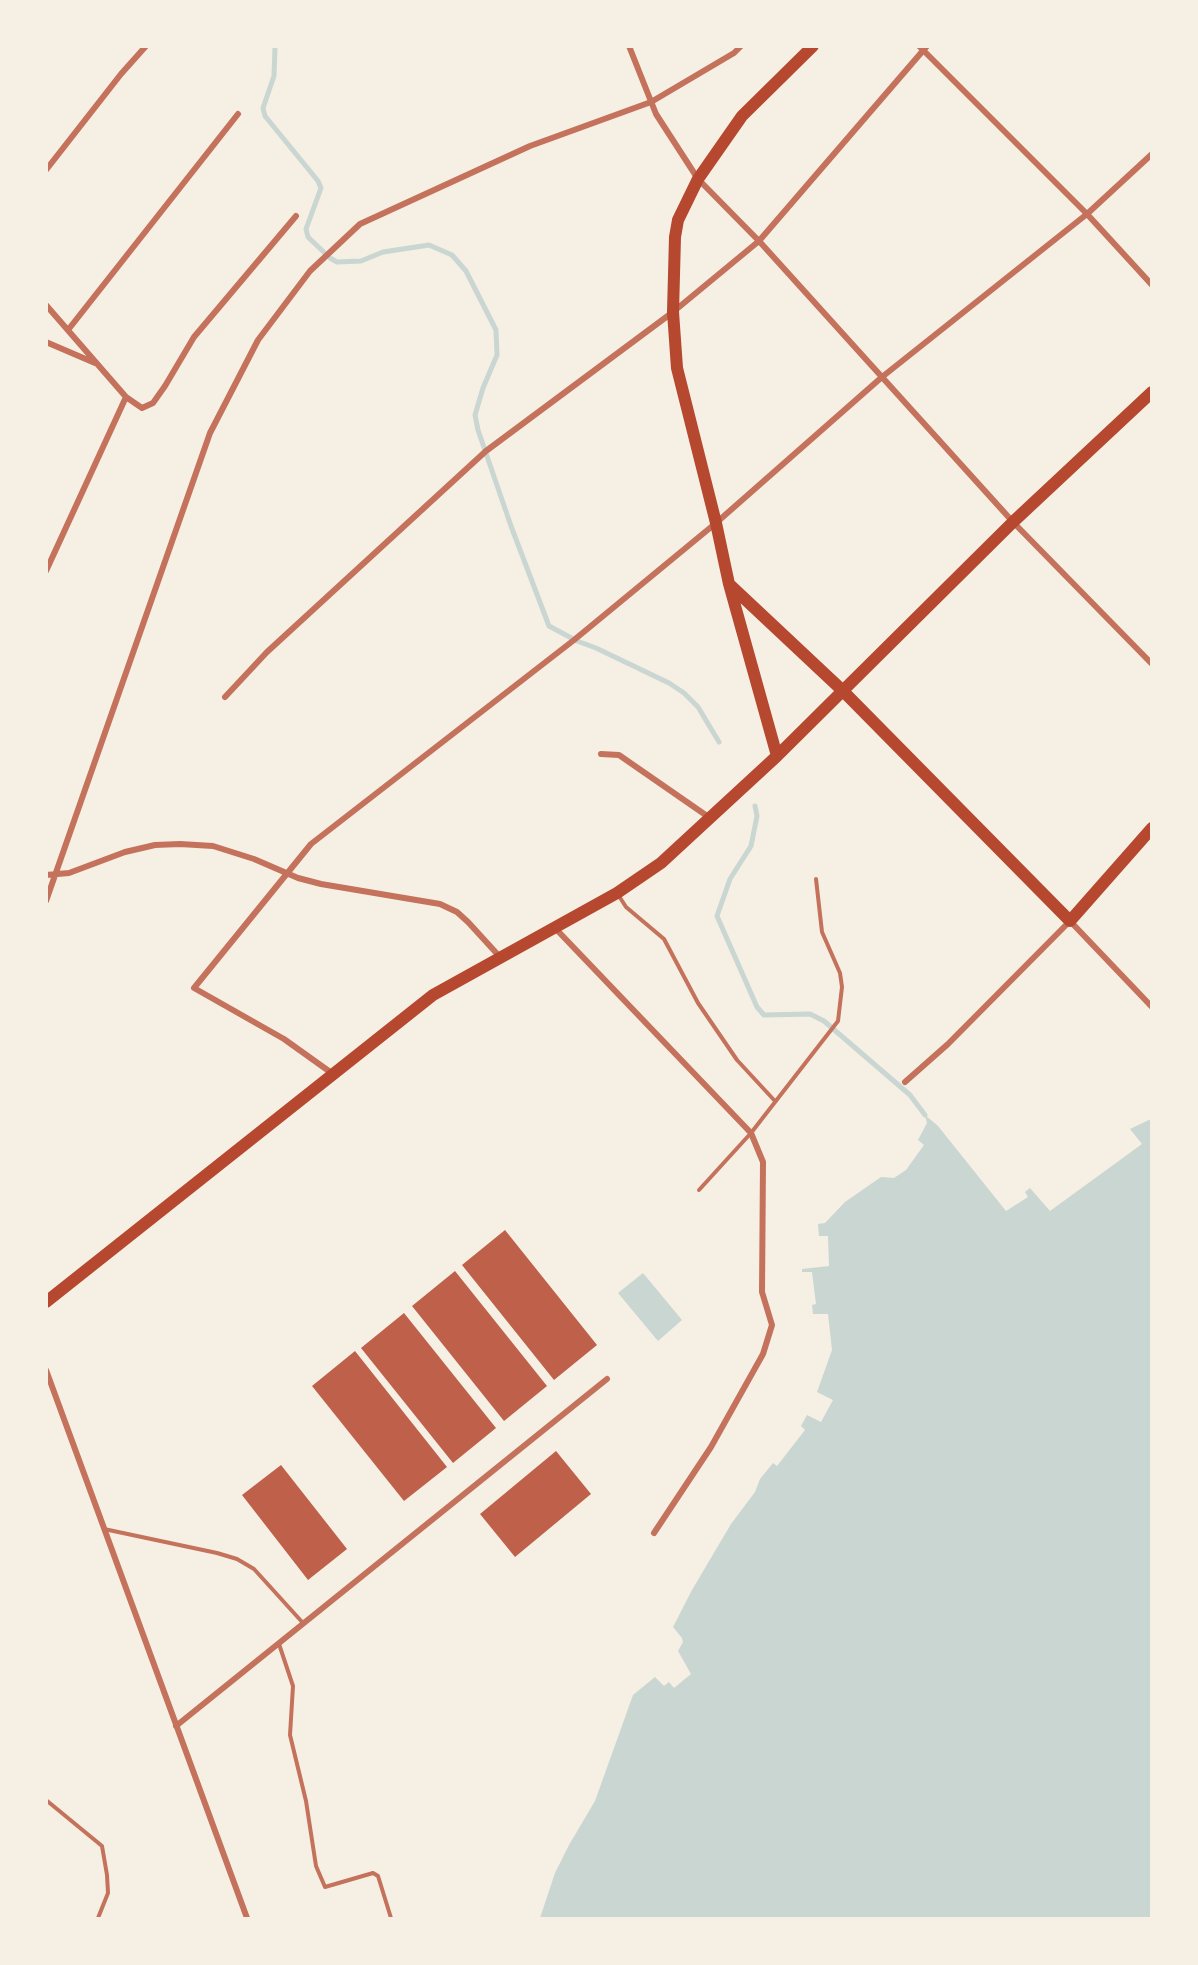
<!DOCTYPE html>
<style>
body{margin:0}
#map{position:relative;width:1198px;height:1965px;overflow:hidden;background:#f6efe4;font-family:"Source Sans 3",sans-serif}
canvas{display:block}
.frame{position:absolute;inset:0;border:48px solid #f6efe4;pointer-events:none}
</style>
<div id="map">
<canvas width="1198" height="1965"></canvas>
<div class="frame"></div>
</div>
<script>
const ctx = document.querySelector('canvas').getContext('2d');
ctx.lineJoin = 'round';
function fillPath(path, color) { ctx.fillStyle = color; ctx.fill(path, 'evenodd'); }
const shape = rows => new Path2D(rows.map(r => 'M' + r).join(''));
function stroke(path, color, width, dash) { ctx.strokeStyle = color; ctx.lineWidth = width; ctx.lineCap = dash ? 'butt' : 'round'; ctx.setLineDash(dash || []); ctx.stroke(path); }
fillPath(shape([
 [925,1115,938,1126,1006,1211,1028,1197,1025,1192,1030,1188,1050,1211,1142,1144,1130,1129,1151,1119,1151,1918,540,1918,555,1873,569,1845,595,1801,633,1695,655,1677,664,1686,669,1682,674,1688,691,1674,678,1651,683,1642,682,1638,673,1627,692,1590,731,1524,755,1492,760,1479,773,1463,777,1466,805,1430,801,1426,807,1415,821,1422,833,1400,817,1392,832,1350,828,1314,813,1314,812,1305,816,1304,812,1272,802,1272,802,1269,829,1266,828,1236,819,1236,818,1224,825,1223,845,1202,881,1177,894,1178,906,1170,924,1145,918,1140,927,1123],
 [643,1273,682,1320,658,1341,618,1293]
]), '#c9d6d2');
stroke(shape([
 [275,46,274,76,263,108,265,116,318,181,321,188,306,229,308,237,330,258,337,262,361,261,383,252,429,245,452,255,466,271,496,330,497,355,483,388,475,415,478,430,511,526,549,626,577,641,596,648,669,683,684,693,698,707,719,742],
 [755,806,757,816,751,846,730,879,717,916,757,1007,764,1015,810,1014,824,1021,910,1095,925,1115]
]), '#c9d6d2', 5);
fillPath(shape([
 [505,1230,597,1345,554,1380,462,1265],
 [455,1271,547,1386,504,1421,412,1306],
 [404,1313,496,1428,453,1463,361,1348],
 [355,1351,447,1467,404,1501,312,1386],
 [556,1451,591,1494,515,1557,480,1514],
 [281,1465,347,1549,308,1580,242,1495]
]), '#bf614a');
stroke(shape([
 [619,896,626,907,664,939,698,1003,737,1060,774,1100],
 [699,1190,751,1133,838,1021,842,987,840,973,822,932,816,879],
 [104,1529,217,1553,237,1559,254,1569,303,1623],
 [279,1644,293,1686,290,1735,306,1801,316,1866,325,1887,373,1873,378,1876,391,1918],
 [46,1800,102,1846,107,1875,108,1893,98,1918]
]), '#c5725c', 4);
stroke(shape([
 [629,46,656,114,698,179,759,241,1013,522,1152,664],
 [919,46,1087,214,1152,285],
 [46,170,121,74,146,46],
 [46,305,126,397,142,408,153,403,165,386,194,337,296,216],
 [68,330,238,114],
 [46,342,95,363],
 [46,571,126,397],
 [225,697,267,652,486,451,673,312,759,241,927,46],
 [601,754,619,755,710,818],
 [46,875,69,873,125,852,155,845,180,844,213,846,254,859,298,878,321,884,440,904,457,912,468,922,500,957],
 [46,901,210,433,258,340,310,271,360,224,530,146,651,102,734,53,741,46],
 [555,928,751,1133,763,1162,762,1292,772,1325,763,1354,711,1447,654,1533],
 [333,1074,284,1039,194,988,311,844,574,640,716,523,882,377,1087,214,1152,154],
 [905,1082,948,1044,1070,921,1152,1007],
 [46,1370,247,1918],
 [176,1726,607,1379]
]), '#c5725c', 6);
stroke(shape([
 [730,585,843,691,1070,921,1152,828],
 [777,756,729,584,716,523,677,368,673,312,675,237,678,220,698,179,742,116,813,46],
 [46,1302,433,995,617,893,661,863,777,756,1013,522,1152,392]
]), '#b5482f', 12);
</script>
